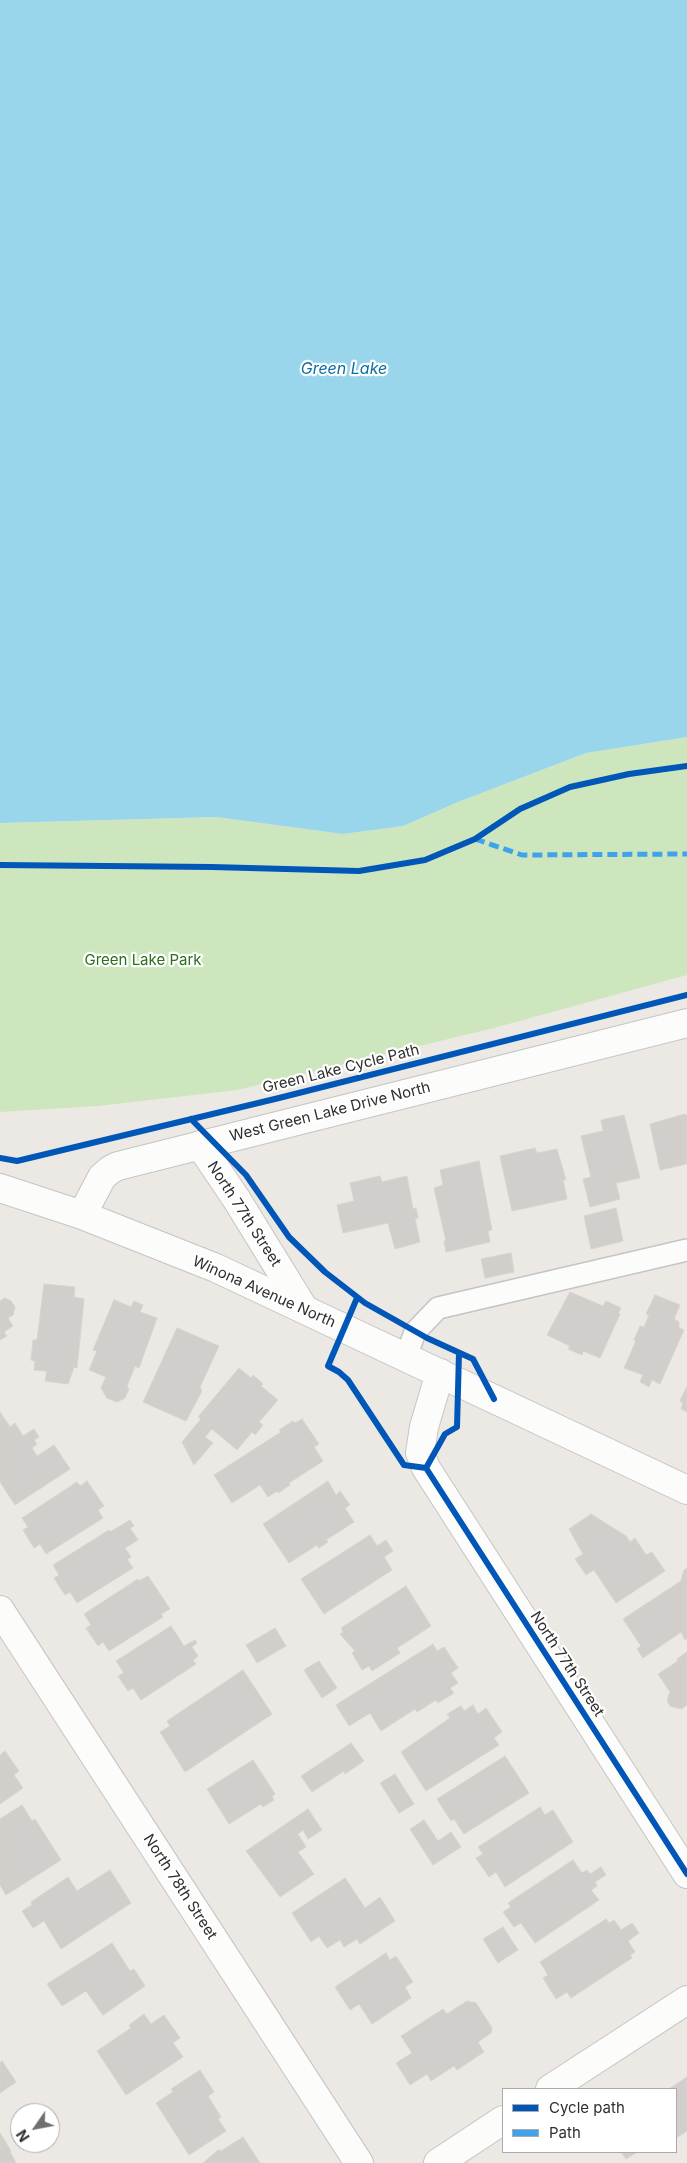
<!DOCTYPE html>
<style>
body{margin:0}
#map{position:relative;width:687px;height:2163px;overflow:hidden;background:#ece8e4;font-family:Inter,sans-serif}
canvas{display:block}
.legend{position:absolute;left:502px;top:2088px;width:175px;height:65px;box-sizing:border-box;background:#fff;border:1px solid #ababab;margin:0;padding:6px 9px;list-style:none;font-size:15px;color:#2e2e2e}
.legend li{display:flex;align-items:center;gap:10px;height:25px}
.legend b{width:25px;border:1px solid #ababab}
.north{position:absolute;left:10px;top:2103px;width:50px;height:50px;box-sizing:border-box;background:#fff;border:1px solid #ababab;border-radius:50%;rotate:237deg;font-size:14px;font-weight:700;line-height:20px;text-align:center;color:#2e2e2e}
.north::after{content:'';display:block;margin:auto;width:18px;height:22px;background:#706f6e;clip-path:polygon(50% 0,100% 100%,50% 72%,0 100%)}
</style>
<div id="map">
<canvas width="687" height="2163"></canvas>
<ul class="legend">
<li><b style="height:6px;background:#0057b8"></b>Cycle path</li>
<li><b style="height:6px;background:#3ea3eb"></b>Path</li>
</ul>
<div class="north">N</div>
</div>
<script>
const ctx = document.querySelector('canvas').getContext('2d');
ctx.lineJoin = 'round';
function fillPath(path, color) { ctx.fillStyle = color; ctx.fill(path, 'evenodd'); }
const shape = rows => new Path2D(rows.map(r => 'M' + r).join(''));
function stroke(path, color, width, dash) { ctx.strokeStyle = color; ctx.lineWidth = width; ctx.lineCap = dash ? 'butt' : 'round'; ctx.setLineDash(dash || []); ctx.stroke(path); }
function write(font, color, halo, rows, align = 'center') {
  ctx.font = font + ' Inter,sans-serif'; ctx.lineWidth = 4.5; ctx.setLineDash([]); ctx.textBaseline = 'middle'; ctx.strokeStyle = halo; ctx.fillStyle = color; for (const [text, x, y, turn = 0] of rows) {
    ctx.save(); ctx.translate(x, y); ctx.rotate((+turn || 0) * Math.PI / 180); ctx.textAlign = isNaN(turn) ? turn : align; if (halo) ctx.strokeText(text, 0, 0); ctx.fillText(text, 0, 0); ctx.restore();
  }
}
fillPath(shape([
 [687,737,687,975,494,1028,237,1090,98,1106,0,1112,0,823,216,817,343,834,403,826,458,802,586,753]
]), '#cee6be');
fillPath(shape([
 [0,0,687,0,687,737,586,753,458,802,403,826,343,834,216,817,0,823]
]), '#99d6ec');
const building = shape([
 [685,1114,687,1116,687,1164,660,1170,650,1124,685,1114],
 [624,1115,640,1178,616,1183,620,1199,590,1207,583,1179,591,1177,581,1136,603,1131,601,1120,624,1115],
 [535,1148,537,1153,557,1149,566,1180,563,1180,567,1199,512,1211,500,1156,535,1148],
 [479,1161,492,1230,488,1231,490,1242,446,1252,444,1241,446,1241,434,1188,443,1185,440,1170,479,1161],
 [380,1176,382,1182,407,1176,413,1209,416,1208,418,1218,415,1219,420,1242,395,1249,388,1223,343,1233,337,1205,354,1201,350,1183,380,1176],
 [616,1208,623,1241,591,1249,584,1216,616,1208],
 [511,1253,514,1272,485,1278,481,1259,511,1253],
 [44,1284,75,1287,74,1297,84,1299,77,1368,74,1367,68,1384,45,1381,47,1371,34,1370,35,1361,31,1360,33,1340,37,1340,44,1284],
 [570,1292,603,1306,606,1301,621,1308,618,1313,620,1314,600,1358,583,1351,582,1355,568,1349,570,1346,547,1335,570,1292],
 [655,1295,680,1305,674,1319,679,1322,679,1328,684,1330,660,1384,652,1380,649,1387,640,1382,643,1375,624,1368,636,1341,634,1340,640,1326,644,1327,649,1315,646,1314,655,1295],
 [5,1298,11,1301,15,1307,13,1315,8,1318,13,1326,4,1332,7,1336,0,1340,0,1301,5,1298],
 [114,1300,131,1307,134,1301,143,1305,140,1312,157,1318,139,1368,135,1366,127,1386,129,1389,125,1398,117,1402,107,1398,101,1388,106,1377,89,1370,97,1351,93,1350,114,1300],
 [177,1328,219,1346,200,1387,202,1391,186,1421,143,1402,177,1328],
 [239,1368,251,1378,253,1375,263,1384,261,1386,278,1400,259,1422,263,1425,255,1435,252,1432,237,1450,212,1429,205,1437,213,1443,194,1465,182,1442,201,1419,198,1417,239,1368],
 [687,1386,687,1412,681,1409,683,1403,680,1401,687,1386],
 [0,1412,10,1427,15,1423,23,1436,34,1429,39,1437,34,1440,37,1444,32,1448,37,1456,54,1445,70,1469,15,1505,0,1482,0,1412],
 [302,1419,319,1444,314,1447,323,1461,289,1483,290,1485,278,1493,277,1491,268,1497,260,1485,232,1503,214,1475,281,1432,279,1430,293,1421,295,1423,302,1419],
 [87,1481,104,1506,98,1510,103,1518,46,1554,40,1544,34,1548,23,1530,28,1527,22,1518,77,1482,80,1486,87,1481],
 [328,1481,336,1495,340,1491,350,1505,345,1508,354,1522,326,1540,328,1542,319,1548,317,1545,289,1563,263,1524,328,1481],
 [591,1514,626,1536,630,1542,635,1538,646,1555,652,1552,665,1571,616,1603,594,1570,586,1575,575,1559,583,1554,569,1529,591,1514],
 [130,1520,134,1526,130,1528,138,1540,125,1548,131,1557,127,1559,133,1568,77,1603,70,1592,65,1595,54,1578,59,1575,53,1565,109,1530,110,1532,130,1520],
 [370,1535,377,1546,386,1540,393,1551,384,1557,392,1570,324,1614,301,1579,370,1535],
 [687,1568,687,1638,685,1640,681,1632,643,1658,637,1649,641,1646,623,1619,681,1581,684,1570,687,1568],
 [148,1576,170,1609,161,1614,163,1617,109,1651,103,1642,98,1646,86,1628,91,1625,84,1614,138,1579,139,1581,148,1576],
 [406,1586,431,1626,397,1648,400,1653,372,1671,369,1666,362,1670,352,1653,355,1651,340,1634,343,1632,341,1628,406,1586],
 [171,1626,184,1646,195,1640,197,1643,192,1647,198,1656,193,1660,196,1664,141,1700,133,1688,128,1691,118,1676,124,1673,116,1661,171,1626],
 [275,1628,286,1646,257,1663,246,1645,275,1628],
 [433,1644,437,1651,444,1647,458,1668,451,1673,458,1683,450,1688,454,1693,438,1703,436,1700,417,1712,415,1709,381,1731,370,1713,349,1726,336,1705,433,1644],
 [687,1652,687,1705,681,1709,670,1706,667,1700,670,1692,658,1674,678,1661,677,1659,687,1652],
 [319,1661,337,1688,322,1698,304,1670,319,1661],
 [243,1670,272,1714,185,1772,160,1732,170,1726,167,1721,243,1670],
 [473,1705,478,1714,486,1708,502,1732,494,1738,499,1745,426,1791,401,1752,450,1718,447,1714,461,1706,464,1711,473,1705],
 [351,1743,364,1761,345,1774,344,1771,312,1792,301,1776,351,1743],
 [5,1751,19,1771,14,1775,23,1788,0,1804,0,1755,5,1751],
 [505,1756,529,1793,464,1834,454,1819,451,1821,437,1799,505,1756],
 [253,1760,275,1794,272,1796,274,1800,263,1807,261,1804,229,1824,207,1789,253,1760],
 [395,1774,414,1804,399,1813,380,1783,395,1774],
 [22,1805,32,1821,35,1819,61,1860,6,1895,0,1885,0,1819,22,1805],
 [540,1807,545,1815,553,1810,573,1842,505,1887,496,1872,489,1877,476,1858,483,1854,478,1847,540,1807],
 [308,1809,322,1830,308,1839,303,1830,298,1834,306,1847,298,1852,314,1874,280,1897,246,1851,308,1809],
 [424,1820,438,1841,451,1832,461,1847,433,1865,410,1829,424,1820],
 [573,1860,582,1873,587,1870,590,1874,601,1867,606,1875,595,1882,597,1886,591,1890,599,1900,535,1943,521,1923,514,1927,503,1912,511,1907,508,1903,573,1860],
 [110,1870,131,1903,61,1949,44,1921,33,1928,22,1911,32,1905,31,1902,68,1877,77,1891,110,1870],
 [345,1878,365,1908,380,1897,395,1921,360,1944,357,1939,344,1947,340,1940,327,1948,319,1936,311,1942,292,1913,345,1878],
 [606,1919,609,1923,614,1920,621,1930,632,1923,639,1933,628,1941,635,1952,630,1955,632,1958,571,1998,567,1992,556,1999,543,1978,548,1975,540,1962,606,1919],
 [503,1927,518,1950,498,1963,483,1939,503,1927],
 [112,1943,130,1971,134,1969,145,1986,103,2015,86,1991,62,2006,47,1984,112,1943],
 [386,1953,390,1960,396,1956,413,1982,405,1987,411,1998,372,2024,359,2004,350,2010,335,1987,386,1953],
 [467,2001,476,2003,492,2028,491,2033,478,2042,484,2052,457,2070,454,2066,431,2081,427,2074,410,2085,396,2063,412,2053,401,2036,443,2009,447,2014,467,2001],
 [144,2014,151,2024,164,2015,180,2038,173,2043,183,2057,126,2095,97,2051,131,2028,129,2025,144,2014],
 [2,2061,16,2082,0,2093,0,2063,2,2061],
 [200,2070,214,2092,208,2096,221,2117,218,2119,226,2131,189,2155,156,2103,173,2092,171,2089,200,2070],
 [687,2077,687,2131,676,2138,676,2089,669,2089,687,2077],
 [0,2133,11,2151,10,2152,16,2163,0,2163,0,2133],
 [243,2137,260,2163,203,2163,218,2150,221,2151,243,2137],
 [621,2152,637,2152,626,2159,621,2152]
]);
fillPath(building, '#d1cecb');
stroke(building, '#d7d4d0', 1);
const lane = shape([
 [406,1357,415,1332,438,1308,687,1250]
]);
const street = shape([
 [200,1145,237,1200,304,1309],
 [440,1373,424,1427,420,1453,426,1468,687,1874],
 [0,1610,359,2163],
 [550,2089,687,2000],
 [438,2163,503,2120]
]);
const secondary = shape([
 [0,1188,82,1215,216,1268,687,1490],
 [82,1215,102,1177,110,1170,118,1166,687,1023]
]);
stroke(lane, '#c5c4c5', 24);
stroke(street, '#c5c4c5', 30);
stroke(secondary, '#c5c4c5', 30);
stroke(lane, '#fcfcfb', 21);
stroke(street, '#fcfcfb', 28);
stroke(secondary, '#fcfcfb', 28);
stroke(shape([
 [475,839,522,855,687,854]
]), '#3ea3eb', 5, [10, 5]);
stroke(shape([
 [0,865,212,867,359,871,425,860,475,839,520,809,570,787,629,774,687,766],
 [191,1119,246,1175,289,1237,325,1272,365,1303,427,1338,473,1359,494,1399],
 [0,1158,17,1161,279,1098,687,995],
 [357,1298,328,1366,339,1372,348,1380,404,1465,426,1468,445,1434,457,1427,459,1353],
 [426,1468,687,1874]
]), '#0057b8', 6);
write('15px', '#2c6e1b', '#fff', [
 ["Green Lake Park",143,960]
]);
write('15px', '#2e2e2e', '#fff', [
 ["Green Lake Cycle Path",341,1069,-14],
 ["West Green Lake Drive North",330,1112,-14],
 ["North 77th Street",244,1214,57],
 ["Winona Avenue North",264,1292,24],
 ["North 77th Street",567,1664,57],
 ["North 78th Street",180,1887,57]
]);
write('italic 16px', '#0d6fa3', '#fff', [
 ["Green Lake",344,369]
]);
</script>
